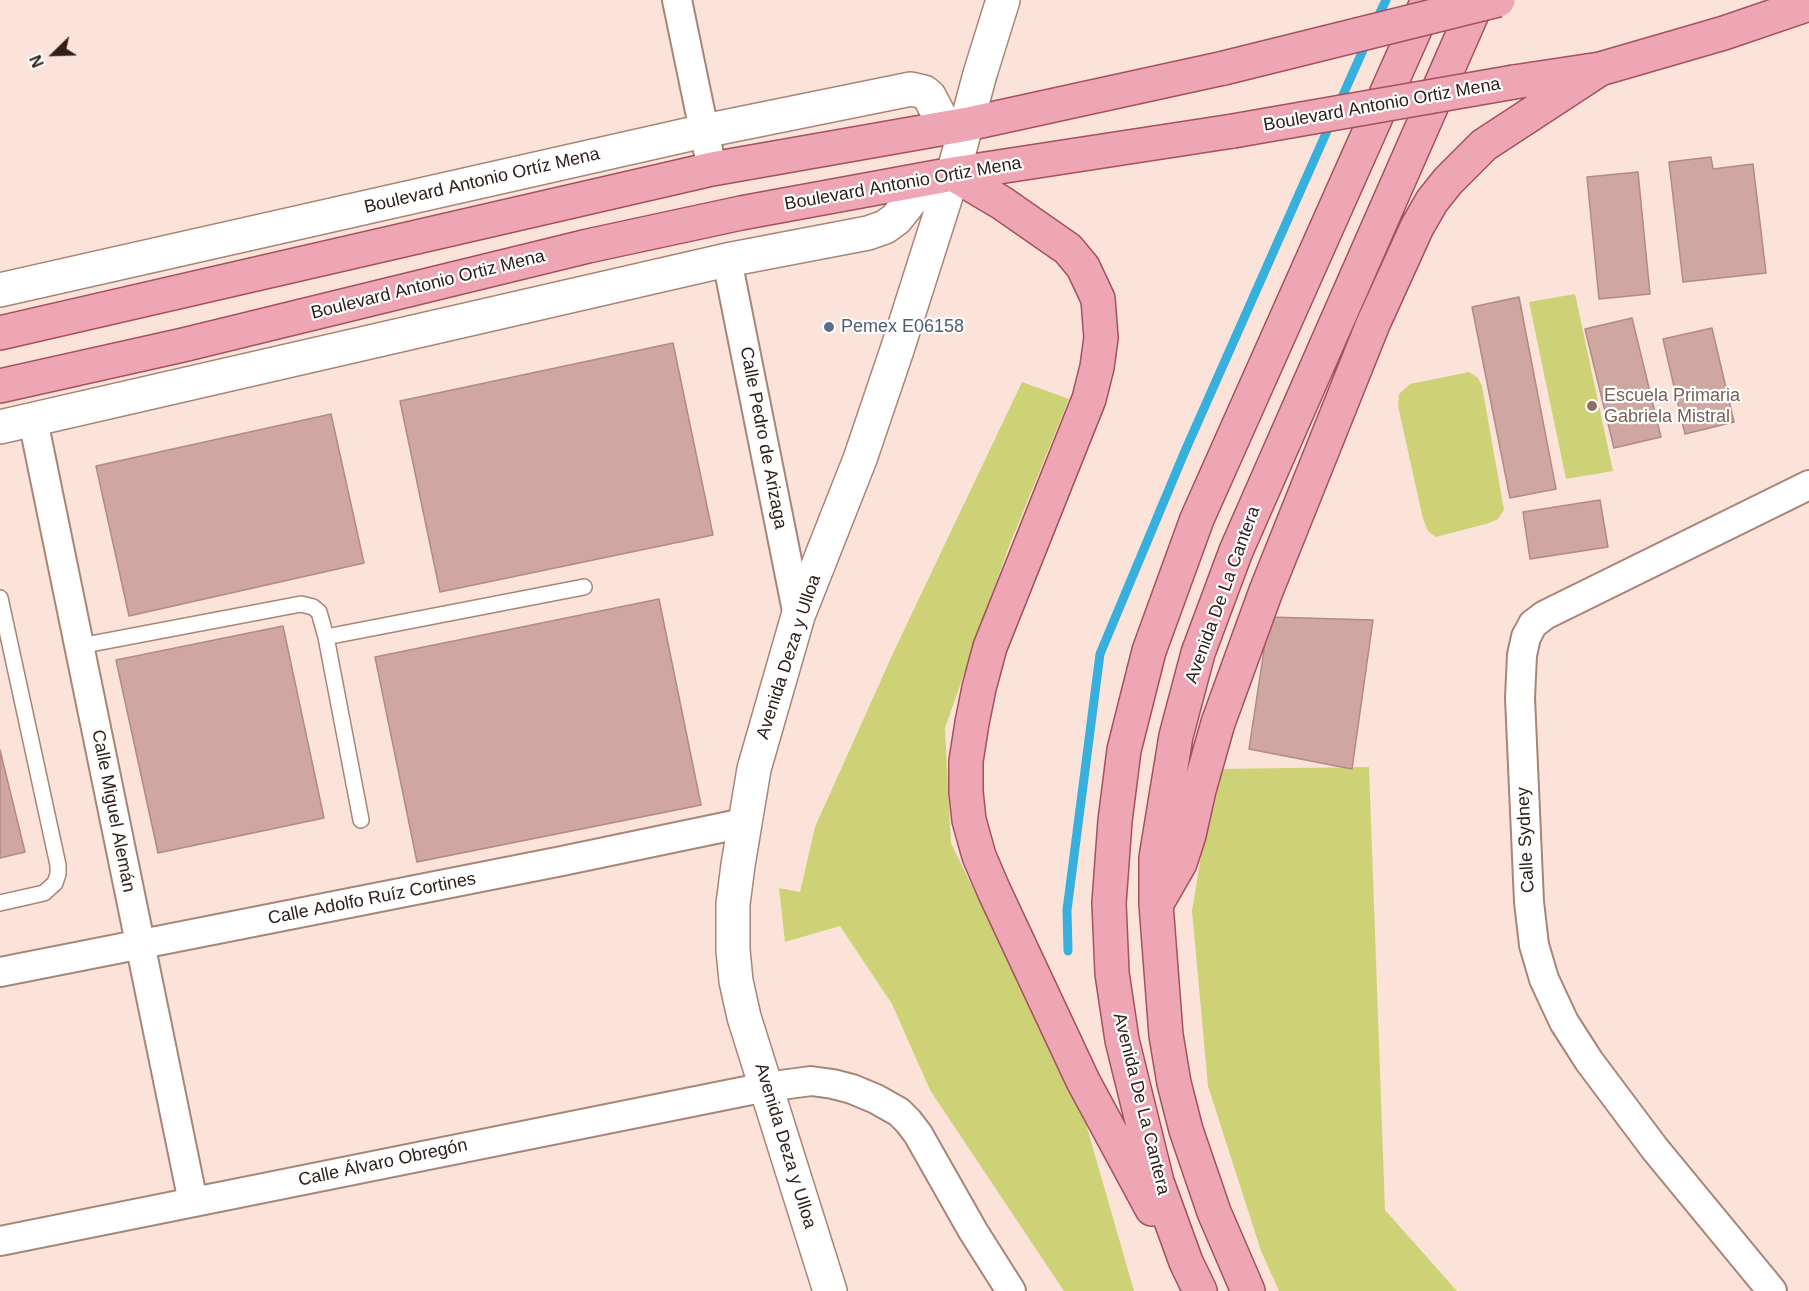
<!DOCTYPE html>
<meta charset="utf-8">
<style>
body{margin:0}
#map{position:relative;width:1809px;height:1291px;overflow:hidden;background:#fce3da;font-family:Helvetica,sans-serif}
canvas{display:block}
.north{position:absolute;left:24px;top:24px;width:60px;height:60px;-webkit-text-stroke:4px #fff;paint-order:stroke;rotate:247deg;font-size:16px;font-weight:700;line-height:24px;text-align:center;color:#2f201b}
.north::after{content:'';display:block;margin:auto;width:21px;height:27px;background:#2f201b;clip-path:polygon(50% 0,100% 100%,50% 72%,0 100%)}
</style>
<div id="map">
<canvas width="1809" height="1291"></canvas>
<div class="north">N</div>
</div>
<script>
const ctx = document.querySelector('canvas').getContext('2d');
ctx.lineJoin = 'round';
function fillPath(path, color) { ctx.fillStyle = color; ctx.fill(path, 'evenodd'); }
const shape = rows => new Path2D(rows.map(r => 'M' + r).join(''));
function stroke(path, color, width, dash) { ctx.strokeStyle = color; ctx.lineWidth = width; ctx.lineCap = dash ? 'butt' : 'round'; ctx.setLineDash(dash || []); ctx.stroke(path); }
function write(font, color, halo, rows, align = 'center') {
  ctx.font = font + ' Helvetica,sans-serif'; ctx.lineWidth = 4.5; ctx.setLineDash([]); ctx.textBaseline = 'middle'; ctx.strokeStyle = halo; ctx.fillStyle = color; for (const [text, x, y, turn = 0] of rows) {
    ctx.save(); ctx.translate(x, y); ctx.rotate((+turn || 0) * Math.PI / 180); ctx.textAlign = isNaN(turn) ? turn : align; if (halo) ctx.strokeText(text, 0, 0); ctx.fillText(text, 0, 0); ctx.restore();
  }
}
fillPath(shape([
 [1575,294,1613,471,1566,479,1529,302],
 [1469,372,1478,378,1482,386,1504,510,1498,519,1489,523,1436,537,1428,531,1423,519,1398,406,1399,394,1410,384],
 [1022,382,1069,399,1008,549,945,728,951,843,1084,1117,1134,1291,1064,1291,930,1090,892,1004,840,926,785,942,779,888,800,892,815,827,895,649],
 [1369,767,1385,1210,1457,1291,1279,1291,1261,1251,1208,1086,1192,911,1215,769]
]), '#cdd276');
stroke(shape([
 [1376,21,1386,0],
 [1338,106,1368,39],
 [1068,951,1067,910,1100,654,1185,451,1331,122]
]), '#37b0de', 9);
const building = shape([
 [1711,157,1713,169,1753,164,1766,273,1683,282,1669,162,1711,157],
 [1638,172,1650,294,1599,299,1587,177,1638,172],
 [1519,297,1556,489,1510,498,1472,307,1519,297],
 [1632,318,1661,437,1614,448,1585,329,1632,318],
 [1712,328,1734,422,1685,434,1663,339,1712,328],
 [673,343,713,535,440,592,400,401,673,343],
 [331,414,364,563,129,616,96,466,331,414],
 [1600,500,1608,547,1530,559,1523,512,1600,500],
 [659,599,701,805,417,862,375,657,659,599],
 [1269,617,1373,620,1352,769,1249,749,1269,617],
 [283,626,324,818,158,853,116,660,283,626],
 [0,750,25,852,0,858,0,750]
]);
fillPath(building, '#cfa6a0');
stroke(building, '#b28a85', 1.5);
const service = shape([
 [0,598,58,865,58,874,55,883,44,893,0,903],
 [326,637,584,587],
 [80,646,301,604,313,607,319,612,326,637,361,820]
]);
const minor = shape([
 [677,0,712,169],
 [727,260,798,616],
 [33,420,193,1202],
 [0,972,562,861,744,823],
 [0,1241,766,1087,811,1081,833,1084,852,1089,876,1099,899,1112,908,1121,918,1134,973,1231,1011,1291],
 [1772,1291,1655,1149,1589,1061,1564,1022,1544,979,1534,945,1529,902,1520,698,1522,655,1526,637,1533,624,1545,615,1809,485]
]);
const tertiary = shape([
 [0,290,704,131,911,89,924,92,929,96,946,128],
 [0,427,727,260,868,233,885,227,896,219,928,179],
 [830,1291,744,1017,736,981,733,950,733,904,738,865,754,769,798,616,860,459,897,350,953,174,980,74,1003,0]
]);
const primary = shape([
 [1514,82,1600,69,1724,33,1809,4],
 [953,174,1002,203,1068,249,1083,267,1098,299,1101,338,1097,367,1089,399,990,647,979,688,972,723,966,761,966,792,969,820,979,856,994,891,1083,1081,1152,1209],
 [0,333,712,169,968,124,1224,68],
 [0,386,183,345,588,246,741,213,953,174,1233,131],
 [1157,903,1180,863,1189,835,1199,790,1218,723,1266,591,1373,324,1417,227,1432,201,1448,181,1484,145,1600,69],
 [1200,1291,1186,1262,1157,1182,1122,1040,1112,973,1109,903,1115,821,1124,750,1149,651,1197,519,1428,0],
 [1248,1291,1214,1212,1186,1130,1174,1083,1166,1035,1156,904,1156,858,1176,736,1198,653,1236,551,1478,0]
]);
stroke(service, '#a98477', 18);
stroke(minor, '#a98477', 32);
stroke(tertiary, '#a98477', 36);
stroke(primary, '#a4515e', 36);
stroke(service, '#fff', 15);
stroke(minor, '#fff', 28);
stroke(tertiary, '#fff', 33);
stroke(primary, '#eea6b4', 33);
const primaryBridge = shape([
 [1224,68,1498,0],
 [1233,131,1514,82]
]);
stroke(primaryBridge, '#a4515e', 36, []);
stroke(primaryBridge, '#eea6b4', 33);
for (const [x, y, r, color] of [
 [829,327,6,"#5c6f8a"],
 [1592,406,6,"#8d6e63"]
]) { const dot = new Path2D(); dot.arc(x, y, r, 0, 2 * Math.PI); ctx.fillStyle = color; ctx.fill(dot); stroke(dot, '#fff', 2); }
write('18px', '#2f201b', '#fff', [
 ["Boulevard Antonio Ortiz Mena",1382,105,-10],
 ["Boulevard Antonio Ortíz Mena",482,181,-13],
 ["Boulevard Antonio Ortiz Mena",903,184,-10],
 ["Boulevard Antonio Ortiz Mena",428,285,-14],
 ["Calle Pedro de Arizaga",763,438,79],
 ["Avenida De La Cantera",1223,595,-70],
 ["Avenida Deza y Ulloa",789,657,-72],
 ["Calle Miguel Alemán",113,811,79],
 ["Calle Sydney",1526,840,-93],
 ["Calle Adolfo Ruíz Cortines",372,899,-11],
 ["Avenida De La Cantera",1141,1104,76],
 ["Avenida Deza y Ulloa",785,1146,73],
 ["Calle Álvaro Obregón",383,1163,-12]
]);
write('18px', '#4e5e75', '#fff', [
 ["Pemex E06158",841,327]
], 'left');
write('18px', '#785e54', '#fff', [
 ["Escuela Primaria",1604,396],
 ["Gabriela Mistral",1604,417]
], 'left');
</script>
